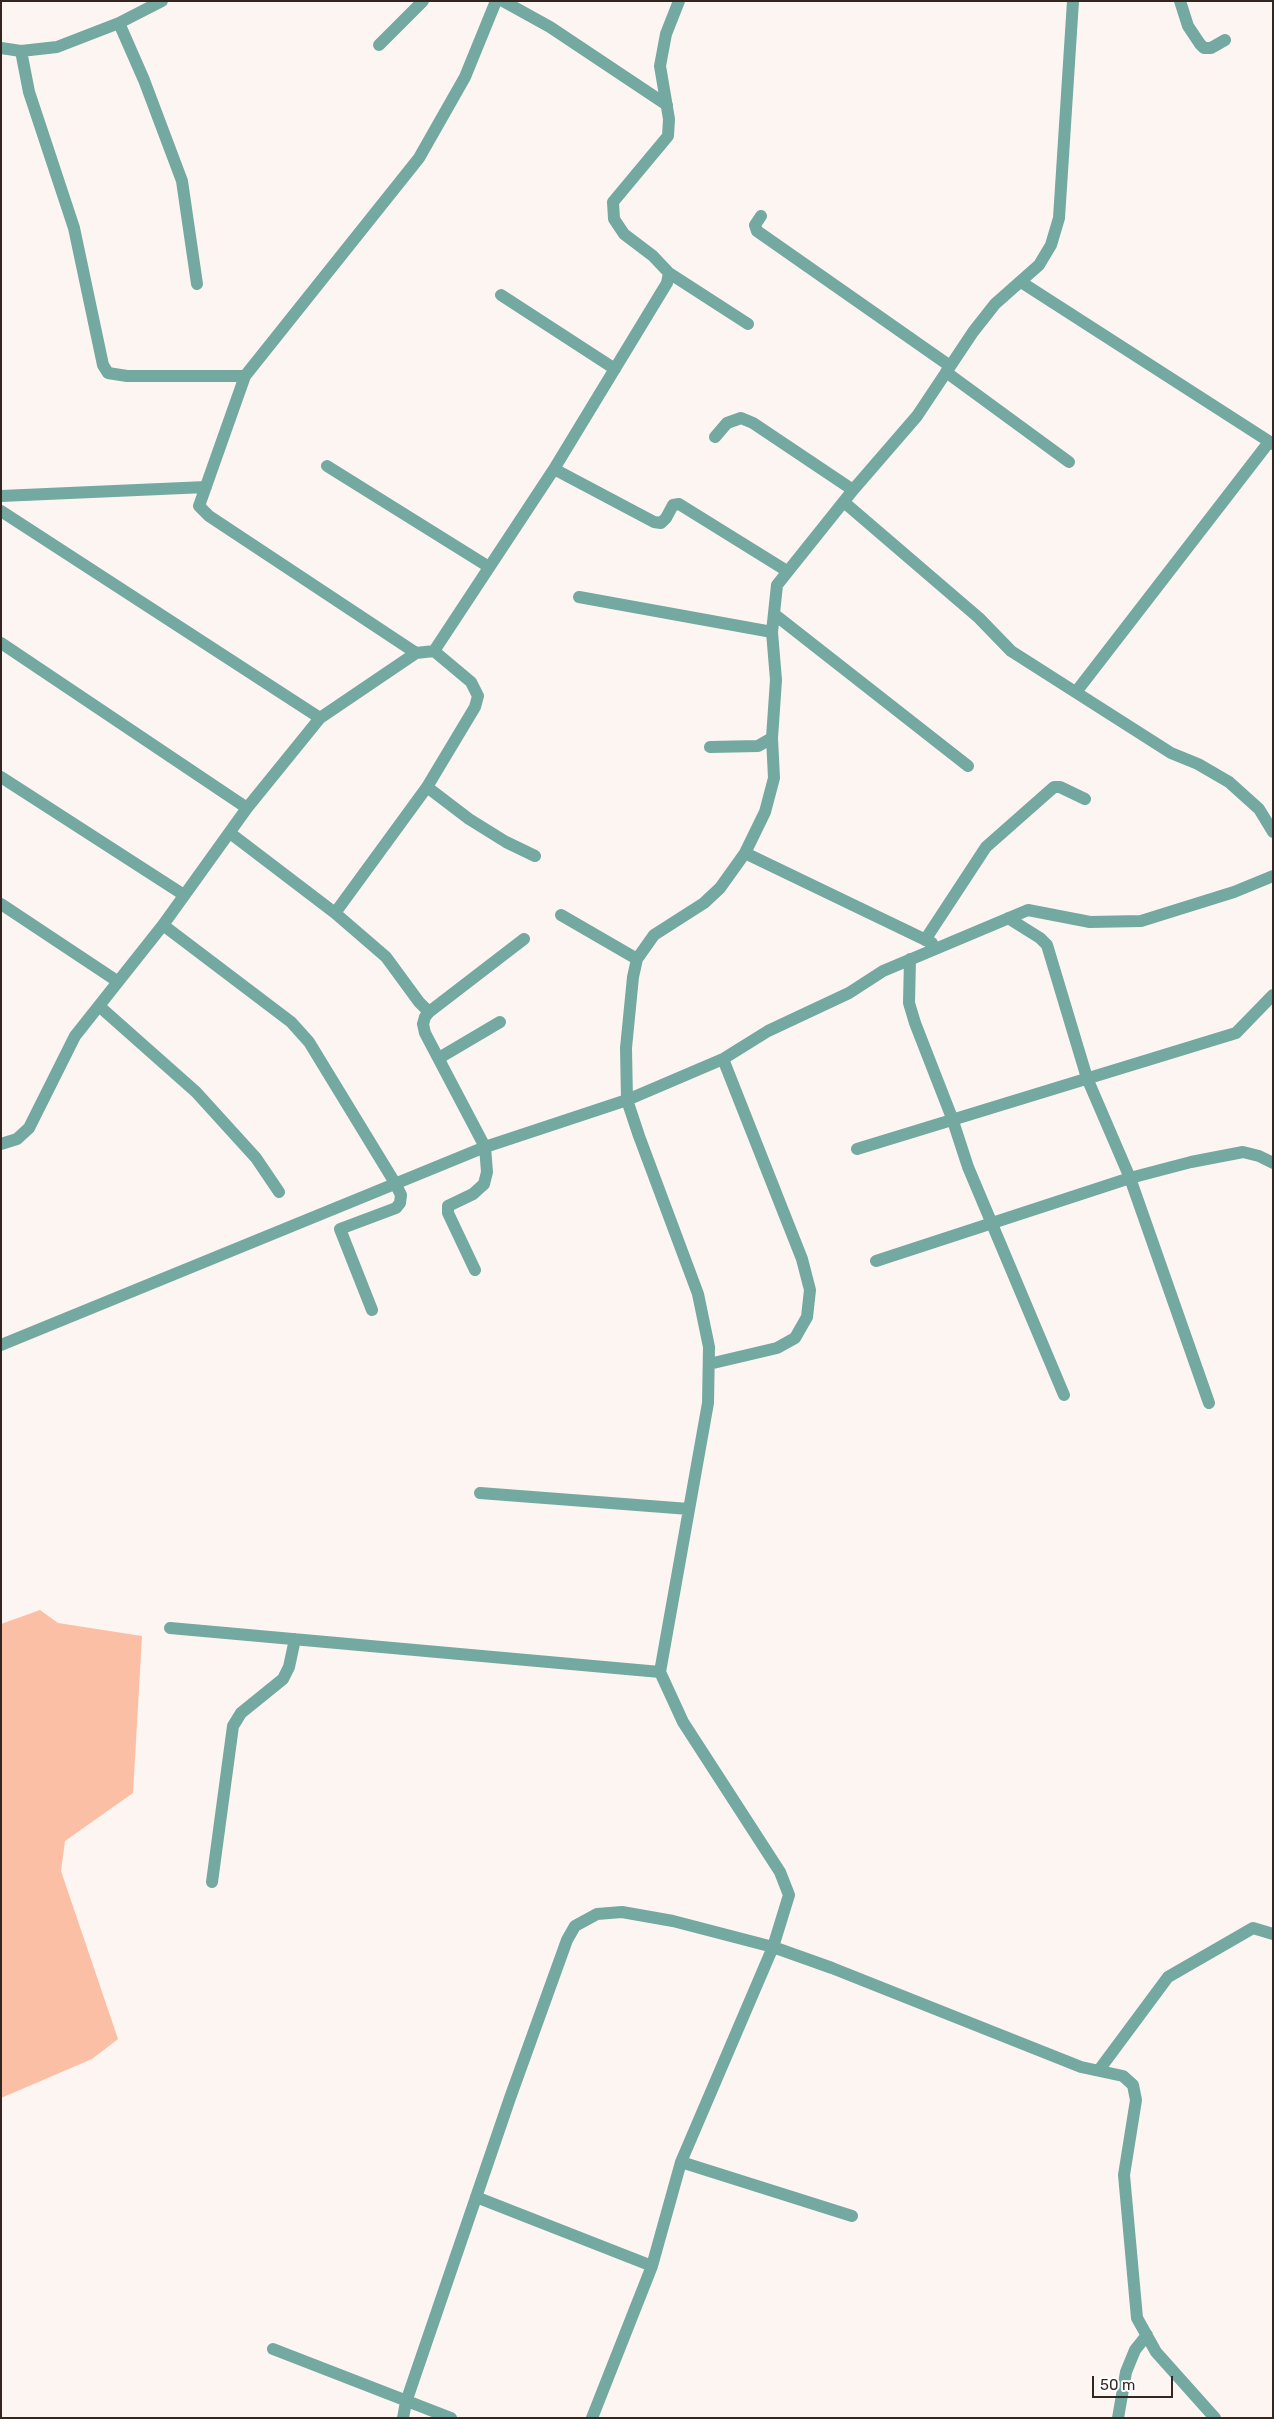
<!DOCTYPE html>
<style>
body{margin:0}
#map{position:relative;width:1274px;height:2419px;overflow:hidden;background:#fdf5f2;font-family:Rubik,sans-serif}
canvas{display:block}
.frame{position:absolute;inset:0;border:2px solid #332520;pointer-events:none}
.scale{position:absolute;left:1092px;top:2376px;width:81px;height:22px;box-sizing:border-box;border:2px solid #332520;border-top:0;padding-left:6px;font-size:15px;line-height:18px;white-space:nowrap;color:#332520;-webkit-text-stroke:4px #fff;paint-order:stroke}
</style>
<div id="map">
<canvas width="1274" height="2419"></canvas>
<div class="frame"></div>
<div class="scale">50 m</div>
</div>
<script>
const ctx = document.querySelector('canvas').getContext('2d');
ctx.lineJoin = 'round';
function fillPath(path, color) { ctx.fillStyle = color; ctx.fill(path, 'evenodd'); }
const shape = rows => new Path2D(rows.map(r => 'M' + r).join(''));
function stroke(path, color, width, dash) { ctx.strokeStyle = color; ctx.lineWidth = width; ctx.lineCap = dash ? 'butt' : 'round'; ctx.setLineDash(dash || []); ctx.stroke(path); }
fillPath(shape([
 [40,1610,58,1623,142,1636,133,1793,65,1841,61,1871,118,2039,92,2059,1,2098,1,1624]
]), '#fbbfa5');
stroke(shape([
 [503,1,550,27,667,105],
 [1180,1,1188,26,1200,44,1204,48,1211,48,1225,40],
 [119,23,144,80,182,181,197,284],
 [379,45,423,1],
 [1,48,21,51,57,47,119,23,162,1],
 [21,51,29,92,74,228,103,365,108,373,127,376,245,376],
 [761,216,755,225,757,231,950,366],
 [669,273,748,324],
 [1021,282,1273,444],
 [501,295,615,369],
 [946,372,1069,462],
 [715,437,727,423,741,418,753,423,853,490],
 [327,466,489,567],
 [554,469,654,522,661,523,666,518,673,505,679,504,787,571],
 [1,496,206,487],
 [845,503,979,618,1011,651,1171,753,1198,764,1229,782,1259,809,1273,832],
 [1,511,320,718],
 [579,597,772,632],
 [774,614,968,766],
 [1,643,247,808],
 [416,653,209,516,199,506,245,376,419,158,465,77,496,1],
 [1076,692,1269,442],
 [710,747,758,746,772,738],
 [1,777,184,895],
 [427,787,469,819,506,842,535,856],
 [230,833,335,913,427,787,475,707,478,696,471,682,434,651],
 [745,853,932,943],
 [1,904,117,981],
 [335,913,386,957,419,1002,429,1012,524,939],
 [561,915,637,959],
 [1008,918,1040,938,1047,945,1087,1078,1130,1178,1209,1403],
 [163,925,291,1022,309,1042,395,1183,401,1195,400,1203,396,1208,340,1229,372,1310],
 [925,940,986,847,1054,787,1060,787,1085,799],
 [910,959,909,1003,915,1023,952,1118,968,1167,1064,1395],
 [99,1006,196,1092,256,1158,279,1192],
 [429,1012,425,1017,423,1024,425,1033,485,1147,487,1172,484,1184,473,1194,448,1206,448,1213,475,1270],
 [439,1058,500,1022],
 [1,1144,17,1139,29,1128,75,1036,163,925,247,808,320,718,416,653,434,651,554,469,667,283,669,273,653,256,624,234,614,219,613,202,668,136,669,119,660,66,666,34,679,1],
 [857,1149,1236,1033,1273,995],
 [876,1261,1130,1178,1191,1162,1243,1152,1259,1156,1273,1163],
 [1,1345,485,1147,627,1100,723,1059,768,1031,849,993,883,971,1028,910,1090,922,1141,921,1234,892,1273,876],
 [709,1364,777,1348,795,1338,807,1317,810,1290,802,1259,723,1059],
 [480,1493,689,1509],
 [170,1628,660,1672],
 [212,1882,233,1726,241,1713,283,1679,289,1667,295,1639],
 [1099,2070,1168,1977,1253,1928,1273,1934],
 [681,2162,852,2216],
 [476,2197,652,2266],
 [273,2349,451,2418],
 [403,2418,406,2402,510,2098,567,1940,575,1926,597,1914,622,1912,673,1921,773,1947,832,1968,1081,2067,1123,2076,1133,2085,1136,2100,1124,2175,1137,2318,1156,2352,1215,2418],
 [592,2418,652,2266,681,2162,773,1947,789,1895,780,1872,683,1722,660,1672,708,1403,709,1347,698,1294,639,1136,627,1100,626,1048,633,977,637,959,654,935,704,903,720,888,745,853,765,812,774,778,772,738,776,680,772,632,777,585,853,490,917,416,973,332,995,304,1039,265,1051,245,1059,218,1073,1],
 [1118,2418,1126,2372,1135,2350,1147,2335]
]), '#73a9a0', 12);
</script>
